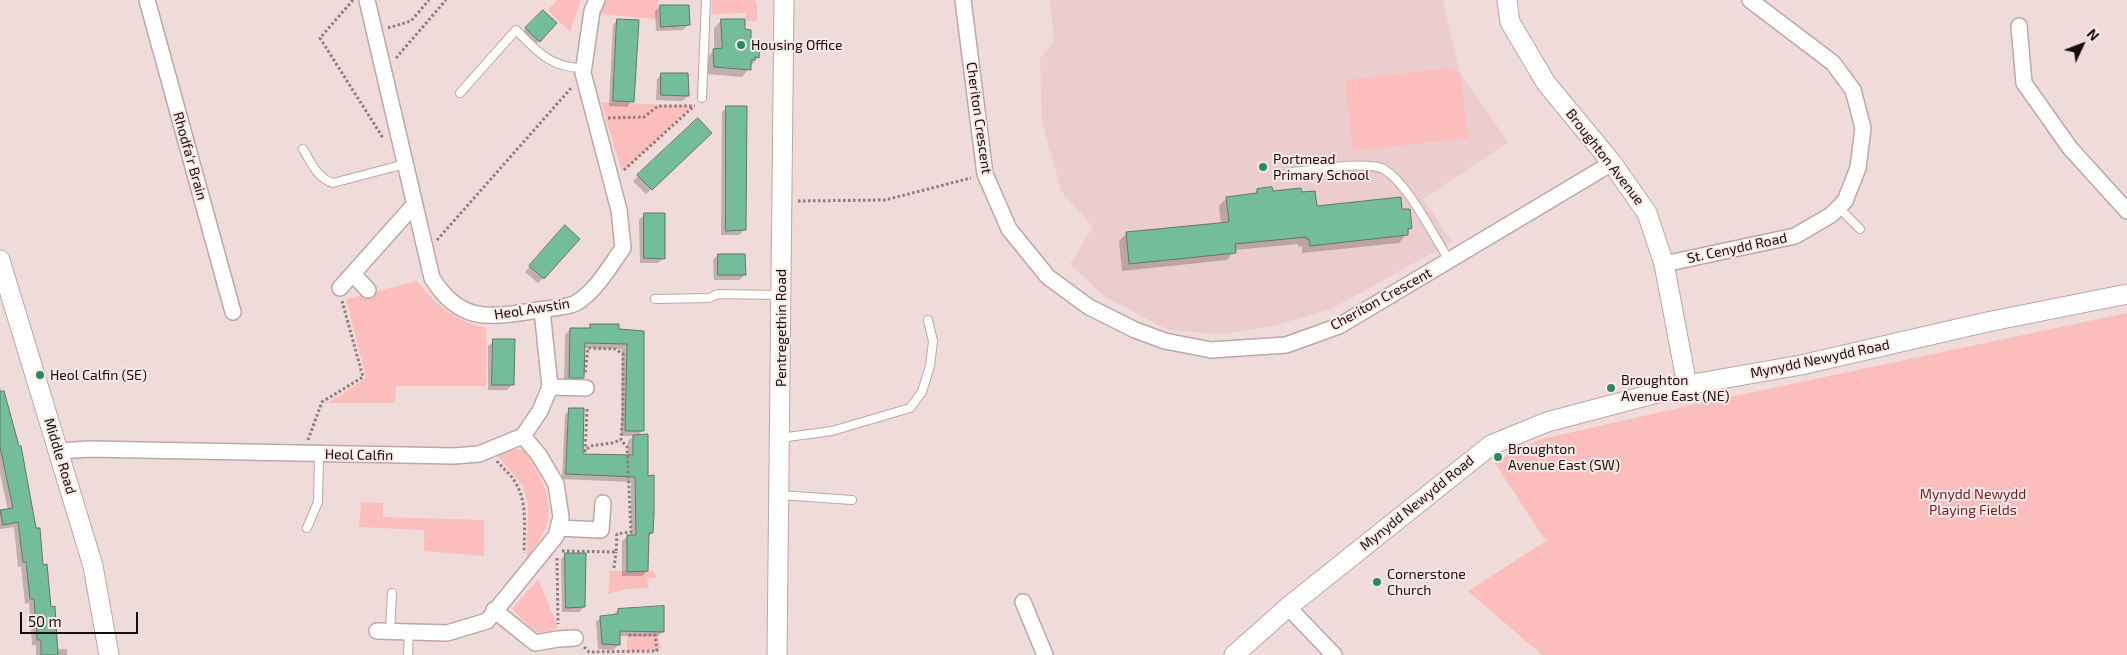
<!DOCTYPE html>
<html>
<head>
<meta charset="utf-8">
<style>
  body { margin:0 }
  #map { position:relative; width:2127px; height:655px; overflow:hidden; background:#efdbda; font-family:"Exo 2",sans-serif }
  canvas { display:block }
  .north { position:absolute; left:2057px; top:20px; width:50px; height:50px; -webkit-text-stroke:4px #fce8e7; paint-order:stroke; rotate:47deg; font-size:14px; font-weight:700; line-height:20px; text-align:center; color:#150e0e }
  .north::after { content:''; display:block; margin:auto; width:18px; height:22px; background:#150e0e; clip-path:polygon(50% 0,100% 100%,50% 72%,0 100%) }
  .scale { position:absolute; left:20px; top:612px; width:118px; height:22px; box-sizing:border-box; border:2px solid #150e0e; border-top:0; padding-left:6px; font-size:15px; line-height:18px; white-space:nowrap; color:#150e0e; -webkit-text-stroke:4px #fce8e7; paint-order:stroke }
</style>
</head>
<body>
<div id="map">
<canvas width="2127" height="655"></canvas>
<div class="north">N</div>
<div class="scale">50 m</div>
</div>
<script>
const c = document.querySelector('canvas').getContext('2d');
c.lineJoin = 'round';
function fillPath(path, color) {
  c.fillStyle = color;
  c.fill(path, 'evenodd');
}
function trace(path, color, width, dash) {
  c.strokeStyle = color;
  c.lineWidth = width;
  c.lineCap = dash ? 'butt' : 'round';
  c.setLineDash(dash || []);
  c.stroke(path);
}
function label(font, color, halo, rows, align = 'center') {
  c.font = font + ' "Exo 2",sans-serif';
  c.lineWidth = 4;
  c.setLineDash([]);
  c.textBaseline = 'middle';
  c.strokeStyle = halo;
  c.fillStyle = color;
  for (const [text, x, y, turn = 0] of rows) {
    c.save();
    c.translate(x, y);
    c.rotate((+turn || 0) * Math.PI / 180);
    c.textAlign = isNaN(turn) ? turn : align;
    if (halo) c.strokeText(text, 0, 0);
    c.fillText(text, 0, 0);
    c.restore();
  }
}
const built = new Path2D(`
  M1050,0h393l16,71 49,71 -85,57 29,43 -121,67 -58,17 -51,8 -54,-4 -64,-34 -34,-32 23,-37 -32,-36 -19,-71 -2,-62 14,-16z`);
const green = new Path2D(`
  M557,0h24l-11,32 -22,-22z
  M606,0h52l-1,19 -56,-5z
  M712,0h43l2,3v18h-11l-1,-8 -33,1z
  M1451,68l10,7 7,63 -115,13 -8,-71z
  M601,102l92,4 -71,66z
  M417,281c23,27 34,38 69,47v58h-90l-1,17h-67l38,-25 -20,-79z
  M2127,313v342h-585l-74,-64 78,-50 -52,-79 44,-22 145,-33z
  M512,449l12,1c14,19 32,53 22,77 -4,11 -12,21 -19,31l1,-54 -5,-18 -26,-31z
  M361,502l22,1v14l101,3v36l-60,-5v-21l-65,-3z
  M610,571h44l2,7h-9l2,10 -21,1 -20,5z
  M538,579l20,48c-19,16 -32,-5 -46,-18z
  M627,635h31l3,14 -34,3z`);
const shadow = new Path2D(`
  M660,6l28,19 -5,5 -27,1 -1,-20z
  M538,16l18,7 -22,23 -13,-12z
  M618,20l14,81 -5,6 -18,-1 4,-81z
  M722,20l22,10 14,27 -16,20 -36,-3v-16l8,-8v-22z
  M662,74l26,22 -6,5 -26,-1 1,-21z
  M727,107l17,123 -5,5h-18l1,-123z
  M698,120l12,13 -64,61 -13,-13z
  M1257,190l44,4 15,13 85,4 10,17 -12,15 -97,10v-7l-3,1 -1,-3 -63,6 -8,10 -105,11 -3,-30 7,-7 95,-10 -2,-18 8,-8 25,-3z
  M644,215l19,43 -5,5h-18l-1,-43z
  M560,232l-17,46 -5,5 -13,-11z
  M718,255l27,20 -6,5h-25l-1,-20z
  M591,326l52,6v98l-6,6 10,41 5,56 -4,4 -1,34 -5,5h-20v-35l6,-5h3v-54l-69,-3 3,-64 5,-6 12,46 46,1v-15l6,-5h-13l1,-87 -39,-1v29l-5,6 -14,-1 1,-47 5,-6h17z
  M494,341l18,44 -5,5h-19v-44z
  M0,387l18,60 38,202h11v6h-31v-10h-4l-3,-42 -4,1 -4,-38 -3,1 -4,-40 -14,2v-17l8,-2 -8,-37z
  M566,554l18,53 -5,5h-17l-1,-53z
  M618,610l45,21 -5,5h-39l-1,9 -5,5 -15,-1 -2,-27 5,-5 12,-2z`);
const building = new Path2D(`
  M660,5h29l1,20 -29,2z
  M543,10l14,13 -17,19 -15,-14z
  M617,19l22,1 -5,82 -21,-1z
  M721,19h24v10l6,1v10l9,2 -1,16 -4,-1v3h-4v10l-37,-3 -1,-18 9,-1z
  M661,73h27l1,23 -28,-1z
  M726,106h21l-1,124 -20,1z
  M698,118l14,15 -60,57 -15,-15z
  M1272,187l1,4 28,-3 1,4 13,-1 2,15 84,-9 1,12h8l2,19 -4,1v6l-98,11 -1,-7h-3v-2l-71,7 1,9 -107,11 -3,-32 103,-10 -3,-25 31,-4v-4z
  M644,213h21v46l-21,-1z
  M565,225l15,14 -36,40 -15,-13z
  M718,254h27l1,21h-28z
  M590,324h29v5l25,2v100h-19l2,-87 -42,-1 -1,35h-15l1,-50h20z
  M493,339h22l-1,46h-22z
  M4,391l15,55h2l15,82h4l3,37 4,-1 4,43 4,-1 3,49h-17v-15h-4l-3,-41h-4l-4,-37h-3l-5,-40 -15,3 -3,-15 13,-2 -13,-61v-55z
  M569,408h15l-1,46 50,1v-20l15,-1v42l6,-1v39l-1,19h-4l-1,38 -21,1v-37h9l-1,-58 -69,-3z
  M565,553h21l-1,54 -19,1z
  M664,606v26l-44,-1v14l-18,-1 -2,-28 18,-2v-5z`);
const path = new Path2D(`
  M353,0l-33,38 63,100
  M388,28l23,-7 18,-21
  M396,58l50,-58
  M608,118l36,-1 14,-11h37
  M624,170l69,-63
  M798,201l87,-1 86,-22
  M437,240l135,-153
  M587,409l-2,42 5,-5 22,-3 9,-3
  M308,440l14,-38 41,-25 -21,-76
  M497,461c5,7 14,13 18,21 13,20 9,48 9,71
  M562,551l54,1 1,-18 14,-2 -4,-85 -6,-7 2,-29v-57l-8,-5 -27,-1 -3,25
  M557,558l1,66
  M614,568l2,-16
  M584,647l5,5 68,-1 -2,-16h-28`);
const service = new Path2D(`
  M460,93l56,-63c21,21 34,38 68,38
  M702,98l4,-98
  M303,149c8,13 14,29 30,34l72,-19
  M1293,172c23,-2 63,-10 85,-5 25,6 56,70 71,93
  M1838,207l22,22
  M655,299l54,-1 9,-4 63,1
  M780,438l52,-7 78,-23 12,-16 8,-26 3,-25 -5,-21
  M779,495l73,5
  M307,528l11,-26 1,-48
  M390,631l2,-38
  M408,655l1,-23`);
const minor = new Path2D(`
  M147,0l86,312
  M367,0l65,278c29,47 59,39 107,32 10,-2 28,-2 37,-7 20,-12 34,-37 47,-55l-4,-38 -36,-137 9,-62 5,-11
  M963,0l22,174 24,55 39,48 41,30 46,23 30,11 46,9 75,-5 53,-19 273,-163
  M2019,26l5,57 46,65 57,63
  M1664,264l131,-28 36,-21 14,-14 13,-33 5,-40 -10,-38 -20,-27 -83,-63
  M353,274l15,16
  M340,288l74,-83
  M550,387l36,1
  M58,451l32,-2 364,7 25,-2 44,-18 17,-25 10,-24 -8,-77
  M558,528l43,2 2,-27
  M1023,602l22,53
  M1288,607l46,48
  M494,610l41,33 23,-4 17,-1
  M377,631l70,2 40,-12 69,-85 5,-19 -5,-33 -17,-29 -16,-19`);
const tertiary = new Path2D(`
  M1507,0l3,22 36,61 66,80 35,50 17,51 23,121
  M0,260l93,306 16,89
  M777,655l7,-655
  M1234,655l54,-48 203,-162 56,-23 140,-37 114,-20 186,-43 140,-28`);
const markers = [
  [741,45,5,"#288962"],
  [1263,167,5,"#288962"],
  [40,375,5,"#288962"],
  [1611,388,5,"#288962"],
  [1498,457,5,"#288962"],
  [1377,582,5,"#288962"]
];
const poiNames = [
  ["Housing Office",751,45],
  ["Portmead",1273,159],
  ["Primary School",1273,175],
  ["Heol Calfin (SE)",50,375],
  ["Broughton",1621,380],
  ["Avenue East (NE)",1621,396],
  ["Broughton",1508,449],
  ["Avenue East (SW)",1508,465],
  ["Cornerstone",1387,574],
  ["Church",1387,590]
];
const streetNames = [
  ["Cheriton Crescent",979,118,82],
  ["Rhodfa'r Brain",190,156,74],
  ["Broughton Avenue",1605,157,52],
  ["St. Cenydd Road",1737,248,-12],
  ["Cheriton Crescent",1381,299,-29],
  ["Heol Awstin",532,309,-9],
  ["Pentregethin Road",781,328,-90],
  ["Mynydd Newydd Road",1820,359,-12],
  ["Heol Calfin",359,455,1],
  ["Middle Road",60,456,73],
  ["Mynydd Newydd Road",1417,503,-39]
];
const parkNames = [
  ["Mynydd Newydd",1973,494],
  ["Playing Fields",1973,510]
];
fillPath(built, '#eacdcc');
fillPath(green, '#fcbebc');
fillPath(shadow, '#0003');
fillPath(building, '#73bd99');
trace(building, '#66756d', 1);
trace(service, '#bba8a7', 10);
trace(minor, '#bba8a7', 18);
trace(tertiary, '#bba8a7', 21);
trace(path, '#8c7e7d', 3, [2.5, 2.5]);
trace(service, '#fff', 8);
trace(minor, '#fff', 15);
trace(tertiary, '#fff', 19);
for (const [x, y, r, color] of markers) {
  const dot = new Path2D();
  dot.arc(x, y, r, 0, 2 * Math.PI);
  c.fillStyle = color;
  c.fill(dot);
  trace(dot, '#fce8e7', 2);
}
label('14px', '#150e0e', '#fce8e7', poiNames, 'left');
label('14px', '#150e0e', '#fce8e7', streetNames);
label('14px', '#721b23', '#fce8e7', parkNames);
</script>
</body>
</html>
